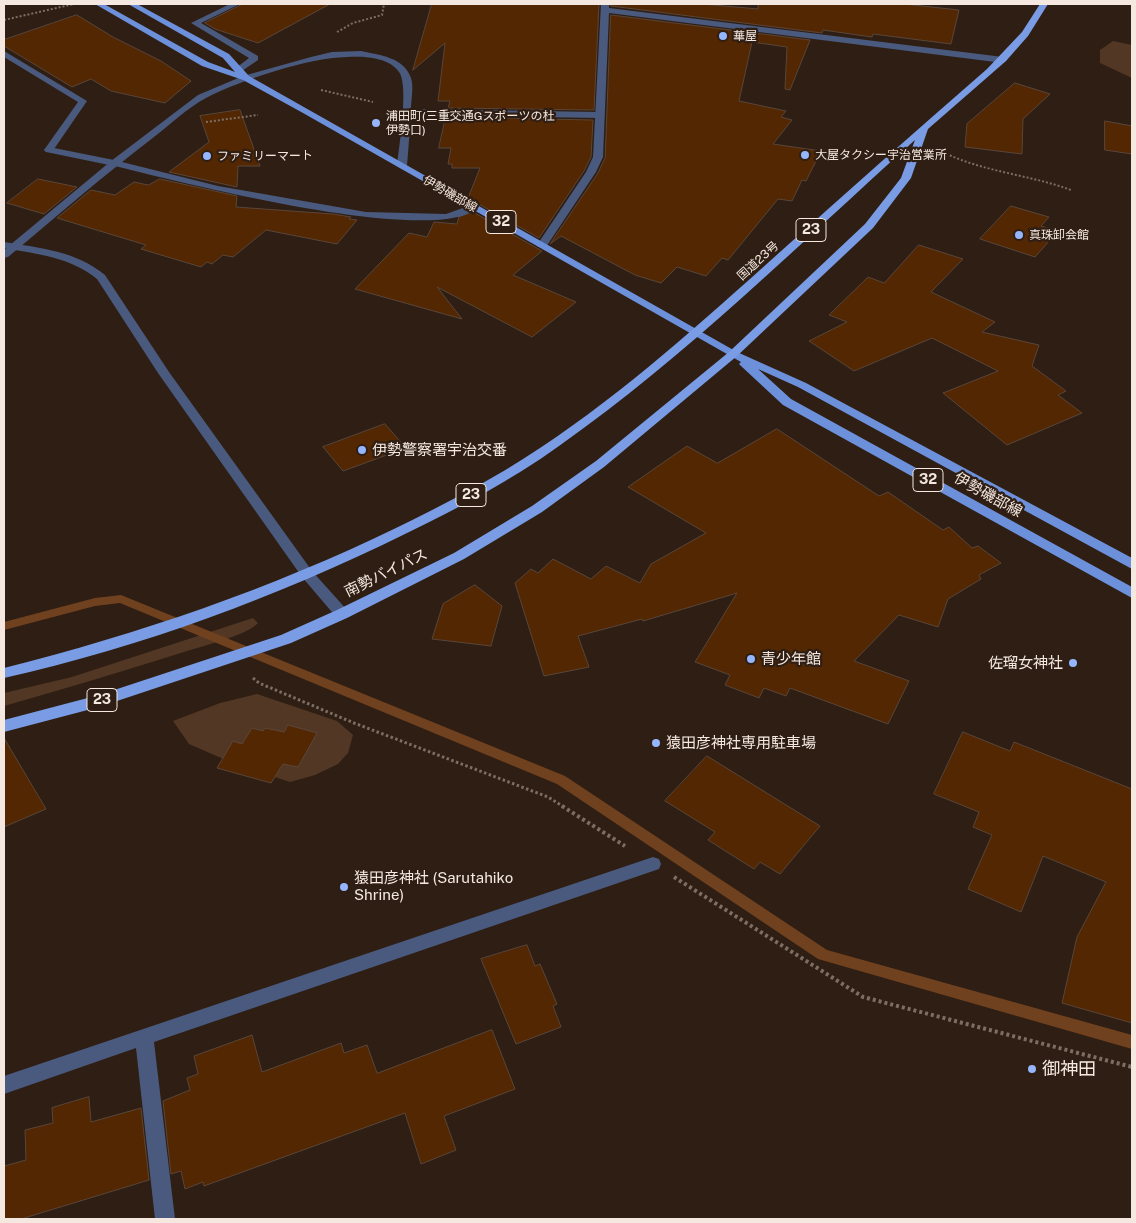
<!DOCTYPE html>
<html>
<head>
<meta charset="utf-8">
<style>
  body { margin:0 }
  #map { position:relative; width:1136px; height:1223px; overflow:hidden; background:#2f1e13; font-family:"Public Sans",sans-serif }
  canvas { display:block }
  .frame { position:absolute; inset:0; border:5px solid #f4e8e0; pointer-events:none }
</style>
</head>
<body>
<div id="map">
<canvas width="1136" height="1223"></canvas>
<div class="frame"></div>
</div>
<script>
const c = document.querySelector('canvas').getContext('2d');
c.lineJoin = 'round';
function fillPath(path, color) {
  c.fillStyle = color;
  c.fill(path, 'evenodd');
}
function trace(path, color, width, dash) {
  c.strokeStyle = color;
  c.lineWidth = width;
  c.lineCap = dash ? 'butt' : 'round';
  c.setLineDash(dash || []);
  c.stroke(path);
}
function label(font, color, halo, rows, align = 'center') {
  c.font = font + ' "Public Sans","Noto Sans JP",sans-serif';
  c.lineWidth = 4.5;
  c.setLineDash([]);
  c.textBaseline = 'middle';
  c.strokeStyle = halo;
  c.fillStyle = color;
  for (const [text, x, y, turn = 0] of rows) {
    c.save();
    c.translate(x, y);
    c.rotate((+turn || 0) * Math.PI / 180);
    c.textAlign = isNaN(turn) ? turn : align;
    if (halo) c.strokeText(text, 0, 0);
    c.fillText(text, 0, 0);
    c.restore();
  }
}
const green = new Path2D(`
  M1113,41l19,4v33l-32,-15v-13z
  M253,618l5,5c-12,13 -56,23 -74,29 -60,19 -120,37 -180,54v-13l68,-16z
  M257,694l80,27 16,14 -5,18 -10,11 -23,11 -25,7 -55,-18 -46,-20 -16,-23 47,-18z`);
const stream = new Path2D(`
  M121,595l444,181 262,174 305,85v14l-314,-90 -261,-175 -437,-181 -25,3 -91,24v-8l91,-24z`);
const building = new Path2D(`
  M243,4h87l-72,39 -43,-14 -10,-6z
  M432,4h167l-5,106 -146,-2 2,-7h-12l7,-58 -32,27z
  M611,4h91l56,5v-5h146l55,6 -8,34 -78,-10 -1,3 -49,-7 -1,3 -211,-27z
  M77,15l36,22 48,24 30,20 -26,22 -54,-12 -20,-12 -19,8 -68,-41v-6z
  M611,15l199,25 -20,50 -5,-1 2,-42 -35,-5 -13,59 47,10 -5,6 11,3 -19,24 48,7 -15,30 -4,-1 -10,21 -14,-2 -50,61 -6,-2 -16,18 -29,-9 -16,16 -26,-8 -74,-39 -11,8 48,-71 7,-15z
  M1015,83l35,11 -27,25 -1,35 -57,-7 2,-23z
  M240,110l20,56h-22l-1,21 -68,-15 40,-30 -9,-26z
  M446,117l147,3 -2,37 -7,14 -45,67 -71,-40 12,-30h-28v-4h-4l3,-16h-12z
  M1105,121l27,5v28l-27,-4z
  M38,179l39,8 -33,27 -37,-11z
  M160,179l77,17 -1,11 97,7 18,3 -2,2 8,1 -20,24 -71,-14 -33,27 -10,-2 -11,9 -5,-2 -6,5 -60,-18 5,-4 -89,-27 34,-28 24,5 19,-13 14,3z
  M1011,206l38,11 -8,9 17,5 -23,26 -55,-18z
  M473,212l69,39 -29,24 63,27 -44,35 -95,-50 25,32 -107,-30 54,-56 18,4 7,-15 23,2 2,-7z
  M919,245l44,14 -32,33 64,30 -13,10 57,13 -7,21 34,25 -8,4 24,18 -75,32 -64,-52 55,-22 -66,-33 -78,33 -45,-30 38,-19 -18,-7 39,-38 16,6z
  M385,424l21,24 -63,23 -20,-24z
  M777,429l102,67 9,-4 55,38 6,-3 23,21 6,-2 23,17 -22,12 2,4 -33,20 -10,28 -39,-12 -45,46 55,20 -21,43 -98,-36 -4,8 -22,-8 -5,10 -34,-13 5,-10 -35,-13 42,-69 -94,28 -1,-2 -64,17 11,31 -45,9 -29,-93 16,-14 7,4 15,-14 38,20 15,-13 34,17 11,-19 55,-31 -78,-46 59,-41 30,17z
  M475,585l27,21 -11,40 -59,-7 11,-35z
  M288,725l29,8 -19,34 -15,-3 -12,19 -54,-15 16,-27 9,3 10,-16 11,3 2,-3 19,4z
  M963,732l47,19 4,-9 118,47v234l-70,-20 15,-66 29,-55 -63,-26 -22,56 -53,-23 24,-54 -19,-8 6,-15 -45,-18z
  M4,738l42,71 -42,18z
  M707,756l113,70 -40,48 -20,-12 -6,7 -46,-29 7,-8 -50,-31z
  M527,945l8,21 5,-2 17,40 -4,2 8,21 -45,17 -35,-85z
  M492,1030l23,59 -71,27 12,34 -35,14 -16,-51 -201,73 -1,-4 -18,7 -4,-18 -10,3 -8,-73 27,-11 -3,-12 11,-4 -4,-18 58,-21 10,37 79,-29 3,10 23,-8 10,28z
  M89,1097l2,25 50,-14 8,72 -128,39h-17v-53l22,-6 -1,-30 28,-7 -1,-15z`);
const pathFar2 = new Path2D(`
  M4,20l70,-16
  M337,32l16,-9 29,-8 2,-11
  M321,90l52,12
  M206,122l52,-7
  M939,150c41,22 89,24 132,40`);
const pathFar1 = new Path2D(`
  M253,678l6,5 95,40 194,74 16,10`);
const path = new Path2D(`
  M562,806l63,40
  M674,877l189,120 269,70`);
const service = new Path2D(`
  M230,4h10l-39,19 57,33v4l-19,13 -3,-1v-4l13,-10 -58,-35z
  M49,147l65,13 5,3 -5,3 -68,-14 -2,-2z`);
const minor = new Path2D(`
  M601,4h8v4l394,49 4,3 -4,3 -394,-50 -6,144 -7,15 -50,75h-8l-1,-2 49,-73 7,-15z
  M4,51l83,50 -35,51h-6l-2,-2 34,-48 -74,-45z
  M114,160l104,26 148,26 80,2 28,-10 5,3c-43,42 -307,-27 -368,-42v-4z
  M4,242c36,6 72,9 101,33l64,97 143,199 35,39 2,4 -2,4h-10l-35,-41 -144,-204 -61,-94c-27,-22 -60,-25 -93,-31z
  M653,857l6,2 2,5 -2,5 -505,173 21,177h-20l-19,-171 -132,46v-18z`);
const tertiary = new Path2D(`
  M361,51c18,4 43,6 50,27 3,9 0,22 0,31l189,3 5,3 -5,3 -189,-3 -4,51 -5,3 -5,-3c2,-18 12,-81 2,-94 -10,-15 -36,-16 -52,-15 -40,1 -106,23 -141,41 -19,10 -36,27 -52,39 -50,38 -98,80 -146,120l-4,1v-8l107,-89 87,-66 45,-19 68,-19 21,-5z`);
const primary = new Path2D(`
  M95,4h9l104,58 27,10 -12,-14 -95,-54h9l92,50 20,22 488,276 69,31 326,175v11l-334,-182 -40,-18 33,30 341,188v11l-349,-193 -42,-39 -2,-2 2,-2 -438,-249 -60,-33 -41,-14z`);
const trunk = new Path2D(`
  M1040,4h8l-20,32 -22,25 -78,68 -17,49 -38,50 -136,128 -133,111 -62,45 -78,47 -117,59 -56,25 -192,64 -95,25v-12l95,-25 182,-60 56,-25 117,-57 78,-47 64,-45 133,-109 136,-128 36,-46 14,-38c-116,104 -228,216 -356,306 -48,35 -101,62 -154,88 -128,63 -263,113 -401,144v-10c135,-34 266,-79 392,-140 49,-24 98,-49 144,-80 86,-57 163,-127 240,-196 69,-62 138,-123 207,-183l35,-37z`);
const markers = [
  [723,36,5,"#95b6fd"],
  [376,123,5,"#95b6fd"],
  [805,155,5,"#95b6fd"],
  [207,156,5,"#95b6fd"],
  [1019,235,5,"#95b6fd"],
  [362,450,5,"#95b6fd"],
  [751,659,5,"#95b6fd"],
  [1073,663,5,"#95b6fd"],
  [656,743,5,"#95b6fd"],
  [344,887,5,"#95b6fd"],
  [1032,1069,5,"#95b6fd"]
];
const farPoinames = [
  ["華屋",733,36],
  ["浦田町(三重交通Gスポーツの杜",386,116],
  ["伊勢口)",386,130],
  ["大屋タクシー宇治営業所",815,155],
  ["ファミリーマート",217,156],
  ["真珠卸会館",1029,235]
];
const farStreetnames = [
  ["伊勢磯部線",450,194,30],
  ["国道23号",758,261,-42]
];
const shields = [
  [501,222,30],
  [811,230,30],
  [928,480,30],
  [471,495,30],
  [102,700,30]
];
const shieldNames = [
  ["32",501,222],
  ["23",811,230],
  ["32",928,480],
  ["23",471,495],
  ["23",102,700]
];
const poiNames = [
  ["伊勢警察署宇治交番",372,450],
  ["青少年館",761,659],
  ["佐瑠女神社",1063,663,"right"],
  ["猿田彦神社専用駐車場",666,743],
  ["猿田彦神社 (Sarutahiko",354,878],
  ["Shrine)",354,895]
];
const streetNames = [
  ["伊勢磯部線",988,495,29],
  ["南勢バイパス",386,573,-26]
];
const nearPoinames = [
  ["御神田",1042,1069]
];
fillPath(green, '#533725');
fillPath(stream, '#70411f');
fillPath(building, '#532702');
trace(building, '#59463a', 1);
trace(pathFar2, '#7d6e64', 2, [2, 2]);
trace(pathFar1, '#7d6e64', 3, [2.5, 2.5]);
trace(path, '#7d6e64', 4, [3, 3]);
fillPath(service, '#495a7e');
fillPath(minor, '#495a7e');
fillPath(tertiary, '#495a7e');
fillPath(primary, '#6d90db');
fillPath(trunk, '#799ce5');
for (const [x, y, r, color] of markers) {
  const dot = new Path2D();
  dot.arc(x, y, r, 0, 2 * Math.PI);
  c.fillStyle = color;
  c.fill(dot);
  trace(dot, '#2f1e13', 2);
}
label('12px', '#f4e8e0', '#2f1e13', farPoinames, 'left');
label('12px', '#f4e8e0', '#2f1e13', farStreetnames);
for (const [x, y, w] of shields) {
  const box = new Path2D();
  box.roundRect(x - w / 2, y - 11.5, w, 23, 4);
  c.fillStyle = '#2f1e13';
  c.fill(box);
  trace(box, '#f4e8e0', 1);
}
label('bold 14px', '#f4e8e0', null, shieldNames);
label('15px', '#f4e8e0', '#2f1e13', poiNames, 'left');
label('15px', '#f4e8e0', '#2f1e13', streetNames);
label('18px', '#f4e8e0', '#2f1e13', nearPoinames, 'left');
</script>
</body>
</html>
